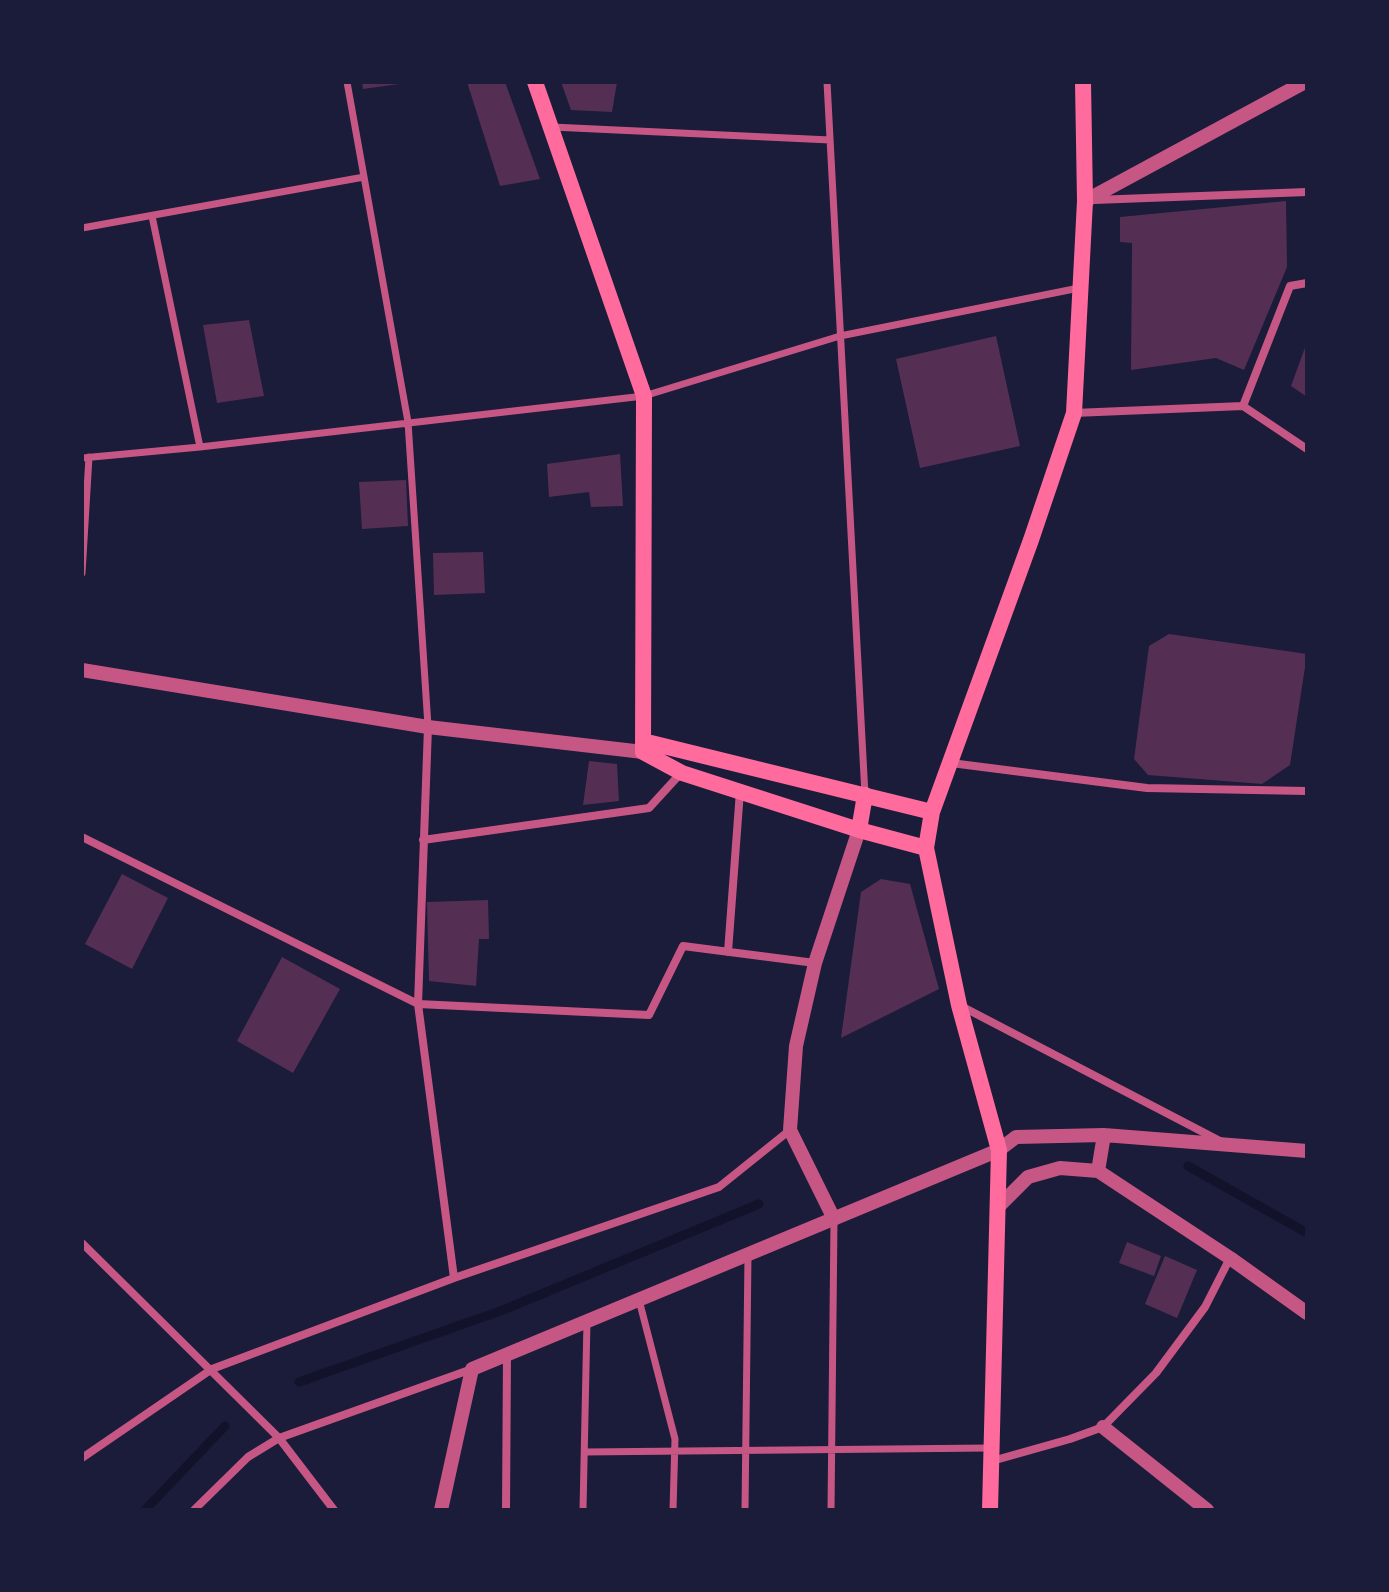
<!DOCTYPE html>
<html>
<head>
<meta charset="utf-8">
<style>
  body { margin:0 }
  #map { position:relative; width:1389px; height:1592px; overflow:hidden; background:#1b1b3a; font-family:Merriweather,serif }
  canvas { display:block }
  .frame { position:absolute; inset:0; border:84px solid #1b1b3a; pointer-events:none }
</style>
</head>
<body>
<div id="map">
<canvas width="1389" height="1592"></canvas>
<div class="frame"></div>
</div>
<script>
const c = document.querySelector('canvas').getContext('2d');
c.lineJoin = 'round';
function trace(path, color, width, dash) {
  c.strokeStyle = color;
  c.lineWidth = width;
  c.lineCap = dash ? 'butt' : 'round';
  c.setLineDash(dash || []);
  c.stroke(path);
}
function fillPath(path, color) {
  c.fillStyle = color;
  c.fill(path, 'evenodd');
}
const stream = new Path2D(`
  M1188,1166l119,67
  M299,1382l204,-72 256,-106
  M145,1510l80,-84`);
const building = new Path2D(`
  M362,82h37v2l-36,5z
  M467,82h38l35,97 -40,7z
  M561,82h56l-5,30 -41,-2z
  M1286,201l1,66 -43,103 -28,-12 -85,12 1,-127 -12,-1v-25z
  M249,320l15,76 -47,7 -14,-78z
  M996,336l24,110 -100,22 -24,-109z
  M1307,342v55l-16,-11z
  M620,454l3,52 -32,1 -2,-15 -40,5 -2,-33z
  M406,480l2,46 -46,3 -3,-47z
  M483,552l2,41 -51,2 -1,-42z
  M1169,634l138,20 -17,111 -28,19 -114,-9 -14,-16 15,-113z
  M589,761l28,3 2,37 -36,4z
  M122,874l46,24 -36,71 -47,-25z
  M881,879l29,5 29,105 -98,49 20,-146z
  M488,900l1,39h-10l-3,47 -47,-5 -2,-79z
  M282,957l58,32 -47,84 -56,-32z
  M1127,1242l34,14 -7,20 -35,-13z
  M1165,1256l32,14 -20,48 -32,-14z`);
const pedestrian = new Path2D(`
  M347,82l61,340 20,304
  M827,82l38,713
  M552,127l278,13
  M152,216l48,231
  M82,228l282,-51
  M82,458l118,-11 444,-51 196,-60 239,-48
  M82,573l7,-116
  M639,1300l36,139 -2,71
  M585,1452l404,-4
  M583,1510l4,-189
  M745,1510l3,-255
  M831,1510l3,-290`);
const minor = new Path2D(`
  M1094,200l213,-8
  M1243,406l47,-120 17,-3
  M1074,413l169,-7 64,43
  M428,727l-10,277 36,274
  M951,763l196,25 160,3
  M82,837l336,167 231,11 34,-69 132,17
  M423,840l226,-32 32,-35
  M728,952l12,-161
  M959,1005l261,136
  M82,1243l197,195 55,72
  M82,1458l130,-89 242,-91 265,-91 71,-57
  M992,1461l78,-22 33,-12 53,-54 49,-66 25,-49
  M194,1510l54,-53 31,-19 193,-69
  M506,1510l1,-156`);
const tertiary = new Path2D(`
  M1085,201l220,-119
  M82,670l346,57 215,25
  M1098,1171l6,-36
  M998,1207l30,-30 32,-9 38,3 132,87 77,55
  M834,1219l-44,-89 6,-84 19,-83 44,-133
  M1103,1427l104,83
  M441,1510l31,-141 527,-219 17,-13 88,-2 203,16`);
const secondary = new Path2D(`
  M535,82l109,314 -1,356 39,21 177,57 67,18
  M643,741l289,71
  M859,830l6,-35
  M990,1510l9,-360 -40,-145 -33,-157 6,-36 99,-272 43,-127 11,-212 -2,-119`);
trace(stream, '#12122b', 9);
fillPath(building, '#542f53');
trace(pedestrian, '#c65784', 7);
trace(minor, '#c65784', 8);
trace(tertiary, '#c65784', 14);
trace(secondary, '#ff6b9d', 16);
</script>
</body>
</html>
